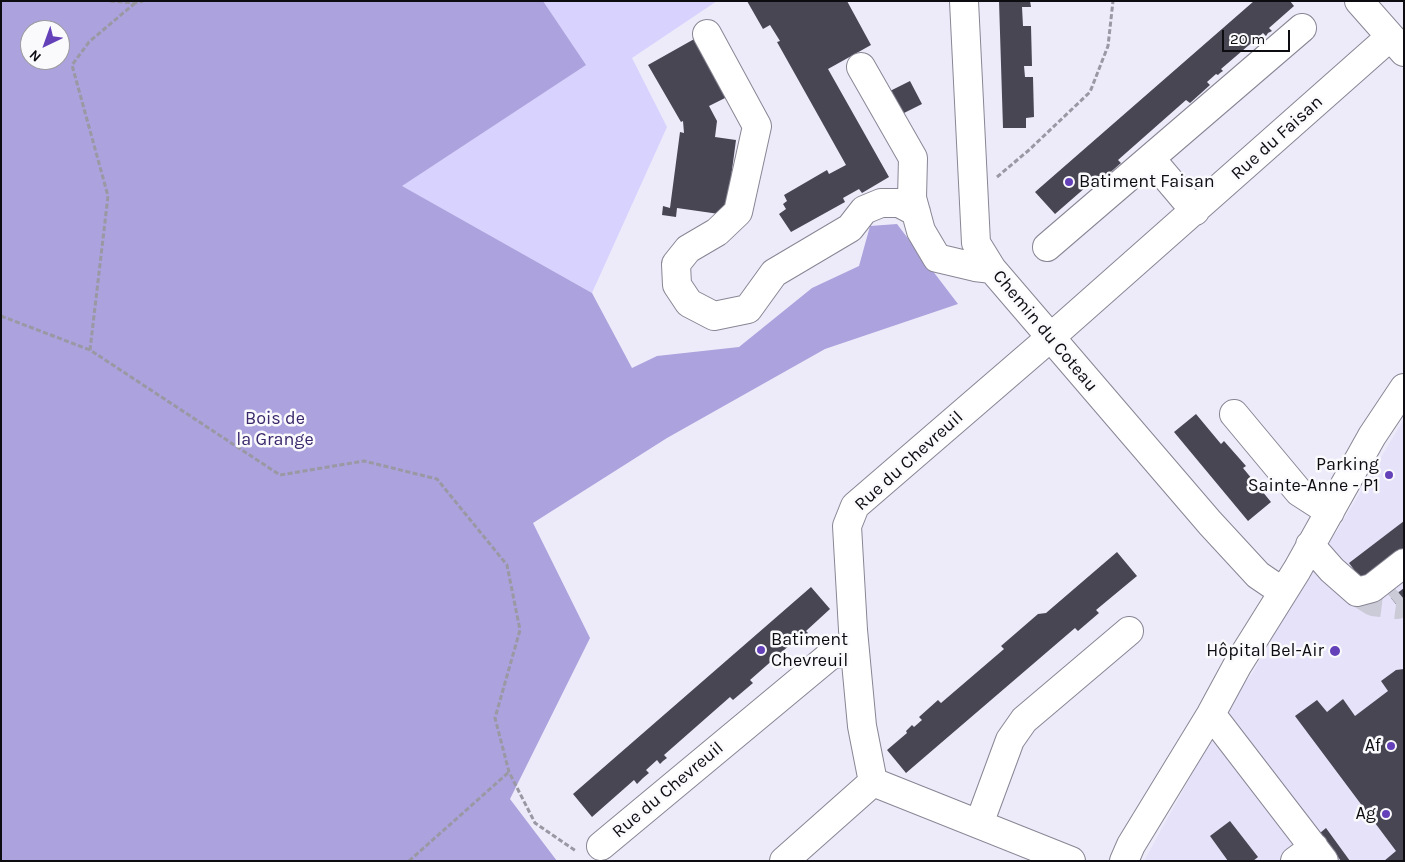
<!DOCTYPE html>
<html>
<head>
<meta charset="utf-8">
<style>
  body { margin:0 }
  #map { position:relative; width:1405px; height:862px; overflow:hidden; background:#edebfa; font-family:Karla,sans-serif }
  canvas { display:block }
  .frame { position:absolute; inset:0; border:2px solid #0d0c11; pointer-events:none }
  .north { position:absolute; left:20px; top:20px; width:50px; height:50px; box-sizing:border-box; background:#fafafd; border:1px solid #9b9b9f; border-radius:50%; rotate:222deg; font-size:14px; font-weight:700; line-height:20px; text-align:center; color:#0d0c11 }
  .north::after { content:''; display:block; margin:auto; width:18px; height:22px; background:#6441b9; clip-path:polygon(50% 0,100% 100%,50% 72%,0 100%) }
  .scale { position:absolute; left:1222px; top:30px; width:68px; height:22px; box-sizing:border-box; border:2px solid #0d0c11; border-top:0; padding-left:6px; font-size:15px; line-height:18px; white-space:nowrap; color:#0d0c11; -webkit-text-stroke:4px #fafafd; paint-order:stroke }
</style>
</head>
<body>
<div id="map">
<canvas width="1405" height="862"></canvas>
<div class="frame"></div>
<div class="north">N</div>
<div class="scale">20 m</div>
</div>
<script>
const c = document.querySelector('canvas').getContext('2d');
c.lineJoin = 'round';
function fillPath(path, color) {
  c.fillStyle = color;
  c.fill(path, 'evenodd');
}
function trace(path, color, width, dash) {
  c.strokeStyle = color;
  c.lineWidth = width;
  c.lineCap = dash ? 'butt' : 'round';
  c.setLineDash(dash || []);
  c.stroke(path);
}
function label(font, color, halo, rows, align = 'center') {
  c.font = font + ' Karla,sans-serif';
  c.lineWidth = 5;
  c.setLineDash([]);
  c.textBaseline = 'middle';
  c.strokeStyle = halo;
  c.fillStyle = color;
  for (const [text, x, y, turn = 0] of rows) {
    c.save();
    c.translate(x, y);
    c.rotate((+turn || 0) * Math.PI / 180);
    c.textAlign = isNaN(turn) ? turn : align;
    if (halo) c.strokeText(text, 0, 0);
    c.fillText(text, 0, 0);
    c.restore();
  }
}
const built = new Path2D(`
  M1404,419v442h-260l95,-172 13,-15 53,-96 32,-47z`);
const green = new Path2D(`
  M543,1h174l-85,57 35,69 -75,166 -191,-107 184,-121z`);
const forest = new Path2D(`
  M1,1h542l43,64 -184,121 190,107 40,75 25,-12 82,-9 73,-59 47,-22 11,-40 27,-2 61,80 -133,45 -158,89 -134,85 57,115 -80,161 47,62h-556zM30,30h30v30h-30z`);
const building = new Path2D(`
  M747,1h100l24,44 -43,24 61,108 -27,16 -3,-4 -16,9 2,4 -54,30 -12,-18 7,-5 -3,-5 4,-3 -3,-6 43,-25 2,4 17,-9 -69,-123 3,-1 -10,-16 -7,4z
  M999,1h31l1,6h-9l1,19h8l1,40h-8l1,11h8l1,40 -8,1v10h-23z
  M1254,1h36l4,5 -25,22 3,3 -4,2 -2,3 -3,-3 -42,36 2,2 -3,2 -2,2 -2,-1 -9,8 3,3 -20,18 -4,-3 -68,60 3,3 -24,21 -3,-4 -39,34 -20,-22z
  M696,38l33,58 -20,10 8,15 -2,16 21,3 -10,75 -49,-7 -1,9 -14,-2 1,-9 7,2 10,-76 4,1 -1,-12 -2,1 -33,-57z
  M910,81l12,23 -22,11 -12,-23z
  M1196,414l25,30 3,-3 22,25 -3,2 28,34 -23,19 -74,-89z
  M1404,521v31l-40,31 -15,-20z
  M1117,552l20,24 -41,34 3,3 -21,18 -3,-3 -169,145 -19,-23 20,-17 -1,-2 6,-6 2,2 8,-7 -3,-3 19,-17 3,3 63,-54 -3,-3 37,-32 8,-1z
  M811,587l19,22 -24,22 2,2 -2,2 -4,3 -2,-2 -50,44 3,3 -20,17 -3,-3 -66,58 3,3 -4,3 -3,3 -3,-4 -11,10 3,3 -6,5 -6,6 -3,-4 -42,37 -19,-23z
  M1404,588v26l-13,-16z
  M1404,669v192h-20l12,-10 -101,-135 22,-16 10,12 16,-13 12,17 33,-25 -7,-10 15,-11z
  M1230,821l28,36 -5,4h-25l-18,-25z
  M1326,828l24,33h-9l-21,-28z`);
const minorTunnel = new Path2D(`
  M1357,592l16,10 24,3 7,-6`);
const path = new Path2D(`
  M110,1l25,2 8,-2
  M135,3l-46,39 -17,23 36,131 -18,154 190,125 84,-14 73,18 70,86 13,65 -25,88 14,54 26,51 41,28
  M997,177l32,-27 61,-58 18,-46 5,-45
  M1,316l89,34
  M409,861l100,-89`);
const minor = new Path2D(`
  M964,1l12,242 16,26 218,254 48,52 25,17
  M1359,1l45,51
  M707,34l50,92 -19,86 -21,20 -29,17 -12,15 1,21 12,18 25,13 34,-7 26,-36 76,-45 14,-18 17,-7h18l17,9
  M861,67l52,91 -1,40 9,33 16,27 38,9 17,2
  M1151,159l44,52
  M1047,247l255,-219
  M1234,414l65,78 31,20
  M1310,545l22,25 25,22 15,-4 32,-25
  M1211,714l113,147
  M979,824l31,-84 14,-20 105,-89
  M601,846l231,-192 23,-1
  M784,861l89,-79
  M1071,861l-198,-79 -11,-56 -9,-96 -6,-104 8,-20 196,-169 339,-300
  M1124,861l7,-16 80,-131 26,-48 60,-96 75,-134 32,-48
  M1295,861l19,-14`);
const markers = [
  [1069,182,5,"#6441b9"],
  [1389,475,5,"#6441b9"],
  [761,650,5,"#6441b9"],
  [1335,651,6,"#6441b9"],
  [1391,746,5,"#6441b9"],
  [1386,814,5,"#6441b9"]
];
const streetNames = [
  ["Rue du Faisan",1277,138,-42],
  ["Chemin du Coteau",1045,331,50],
  ["Rue du Chevreuil",909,461,-42],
  ["Rue du Chevreuil",668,790,-40]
];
const poiNames = [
  ["Batiment Faisan",1079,182,"left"],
  ["Parking",1379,465],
  ["Sainte-Anne - P1",1379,486],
  ["Batiment",771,640,"left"],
  ["Chevreuil",771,661,"left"],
  ["Hôpital Bel-Air",1324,651],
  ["Af",1381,746],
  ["Ag",1376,814]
];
const parkNames = [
  ["Bois de",275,419],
  ["la Grange",275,440]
];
fillPath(built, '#e5e2f9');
fillPath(green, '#d8d2fe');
fillPath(forest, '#aca2dd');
fillPath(building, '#484653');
trace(minorTunnel, '#cbcad7', 28, [28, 14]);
trace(minor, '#888694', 30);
trace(path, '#9998a3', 3, [5, 2.5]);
trace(minor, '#fff', 28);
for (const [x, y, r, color] of markers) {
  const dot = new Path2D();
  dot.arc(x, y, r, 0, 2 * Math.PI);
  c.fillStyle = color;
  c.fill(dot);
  trace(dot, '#fafafd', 2);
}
label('18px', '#0d0c11', '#fafafd', streetNames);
label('18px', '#0d0c11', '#fafafd', poiNames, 'right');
label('18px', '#3a276b', '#fafafd', parkNames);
</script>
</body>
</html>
